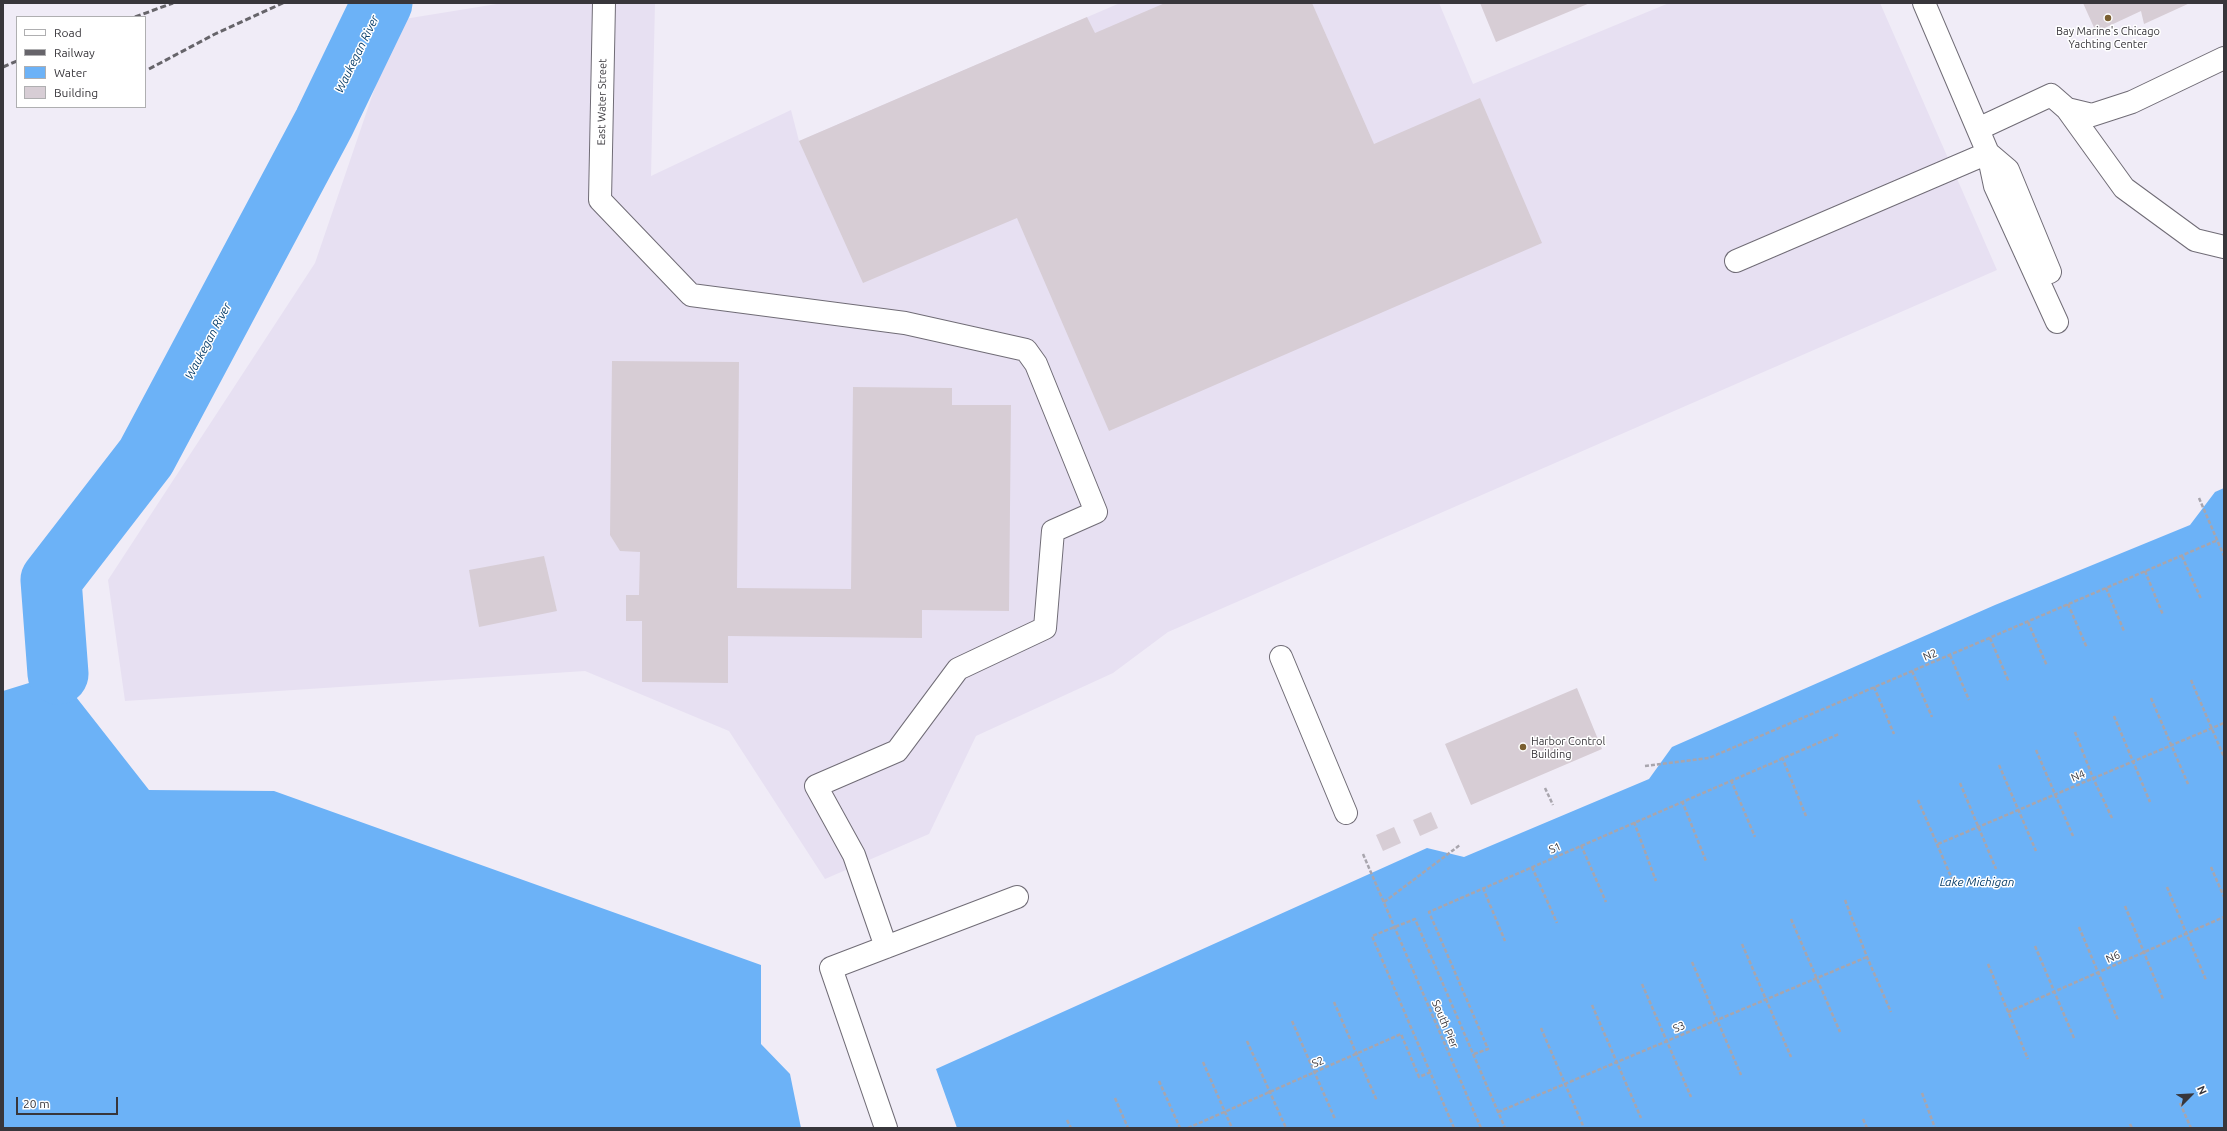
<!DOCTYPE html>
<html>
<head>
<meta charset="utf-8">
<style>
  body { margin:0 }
  #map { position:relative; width:2227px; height:1131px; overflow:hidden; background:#f0ecf7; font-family:Ubuntu,sans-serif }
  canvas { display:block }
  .frame { position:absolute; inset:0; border:4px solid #38363b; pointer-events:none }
  .legend { position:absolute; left:16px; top:16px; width:130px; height:92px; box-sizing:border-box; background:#fff; border:1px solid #afafb1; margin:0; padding:5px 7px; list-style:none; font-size:12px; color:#38363b }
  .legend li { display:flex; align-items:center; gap:8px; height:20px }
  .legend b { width:20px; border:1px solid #afafb1 }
  .north { position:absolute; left:2171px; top:1075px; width:40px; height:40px; -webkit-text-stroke:3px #fff; paint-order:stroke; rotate:66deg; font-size:11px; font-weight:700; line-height:16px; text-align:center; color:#38363b }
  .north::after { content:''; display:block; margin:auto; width:14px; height:18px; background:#38363b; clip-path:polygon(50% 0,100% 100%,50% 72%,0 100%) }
  .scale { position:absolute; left:16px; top:1097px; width:102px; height:18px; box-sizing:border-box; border:2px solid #38363b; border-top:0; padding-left:5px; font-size:12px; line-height:14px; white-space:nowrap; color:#38363b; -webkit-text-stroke:3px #fff; paint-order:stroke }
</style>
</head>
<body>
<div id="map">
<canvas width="2227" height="1131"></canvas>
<div class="frame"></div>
<ul class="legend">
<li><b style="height:5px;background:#fff"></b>Road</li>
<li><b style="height:5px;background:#66646a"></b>Railway</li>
<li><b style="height:11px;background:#6cb2f7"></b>Water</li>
<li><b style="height:11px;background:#d7cdd5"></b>Building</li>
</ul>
<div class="north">N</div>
<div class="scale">20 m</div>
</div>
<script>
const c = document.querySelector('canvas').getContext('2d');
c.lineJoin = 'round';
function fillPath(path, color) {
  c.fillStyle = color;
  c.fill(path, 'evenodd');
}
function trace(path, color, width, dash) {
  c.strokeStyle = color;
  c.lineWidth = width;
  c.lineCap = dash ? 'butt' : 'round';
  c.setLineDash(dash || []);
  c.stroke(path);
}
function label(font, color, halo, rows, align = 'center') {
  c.font = font + ' Ubuntu,sans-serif';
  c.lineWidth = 3;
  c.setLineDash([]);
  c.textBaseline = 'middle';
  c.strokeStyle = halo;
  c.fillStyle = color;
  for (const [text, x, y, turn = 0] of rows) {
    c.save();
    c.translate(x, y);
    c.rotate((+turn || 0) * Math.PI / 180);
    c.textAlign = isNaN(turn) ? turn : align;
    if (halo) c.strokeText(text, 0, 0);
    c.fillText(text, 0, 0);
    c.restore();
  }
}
const built = new Path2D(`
  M503,3h152l-4,173 140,-66 8,31 321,-138h319l34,81 196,-81h211l117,267 -829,362 -55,41 -137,63 -47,98 -104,45 -96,-148 -144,-60 -460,30 -17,-121 207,-317 83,-243z`);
const water = new Path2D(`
  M2224,488v640h-1267l-21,-59 491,-221 37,9 185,-78 23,-32 323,-142 195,-80 25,-33z
  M58,674l91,116 125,1 487,174v79l29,30 11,54h-798v-437z`);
const river = new Path2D(`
  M58,674l-7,-94 95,-123 178,-334 58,-120`);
const building = new Path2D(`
  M1165,3h147l62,141 106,-46 62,145 -433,188 -92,-213 -154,65 -64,-142 288,-124 8,16z
  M1480,3h110l-94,39z
  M2083,3h107l-46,21 -3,-13 -45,21z
  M612,361l127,1 -2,226 114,1 2,-202 99,1v17h59l-2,206 -87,-1v28l-194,-2v47l-86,-1v-61h-16v-26h13l1,-43 -20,-1 -10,-16z
  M544,556l13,55 -78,16 -10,-57z
  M1577,688l25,61 -131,56 -26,-61z
  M1431,812l7,16 -18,8 -7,-16z
  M1394,827l7,16 -18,8 -7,-16z`);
const path = new Path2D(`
  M2199,498l25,58
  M2182,556l19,43
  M2145,571l18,44
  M2106,588l18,43
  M2068,604l19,44
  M2028,622l19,44
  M1990,638l19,44
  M1950,655l19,45
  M1912,671l20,46
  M2191,680l33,77
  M1874,687l20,47
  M2151,698l37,86
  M2114,716l36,86
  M2075,732l18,46 19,40
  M2036,750l37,86
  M1782,757l24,59
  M1999,765l37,86
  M1645,766l64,-8 509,-218
  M1731,780l24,57
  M1960,783l36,86
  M1545,788l8,17
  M1918,800l37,86
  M1682,801l24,60
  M1634,822l22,59
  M1938,844l286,-121
  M1581,845l25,57
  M1363,854l118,274
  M1532,867l25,56
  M2211,867l13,30
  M2167,887l39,93
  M1483,888l22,53
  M1845,900l22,57 24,55
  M1384,902l76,-57
  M2125,906l38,93
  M1791,919l49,113
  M2079,927l39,93
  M1742,944l49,113
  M2035,946l39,92
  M1692,962l49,113
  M1988,964l40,95
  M1642,984l49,113
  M1334,1002l43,99
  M1592,1005l49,113
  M2008,1012l216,-95
  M1292,1021l43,98
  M1541,1028l43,100
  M1247,1041l39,87
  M1474,1054l14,-5 -59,-137 410,-178
  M1203,1062l29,66
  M1159,1081l21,47
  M1922,1093l13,35
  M1115,1098l13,30
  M2180,1103l11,25
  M1498,1112l369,-155
  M1863,1119l4,9
  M1067,1120l4,8
  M2130,1124l2,4
  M1188,1128l213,-94 18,43 12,-5
  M1454,1128l-82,-192 43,-17 90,209`);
const minor = new Path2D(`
  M604,3l-4,197 91,95 214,28 121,27 10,14 60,148 -43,19 -8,97 -87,41 -61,82 -81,35 38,69 32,92
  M1924,3l64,150 7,33 62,136
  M2067,109l57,79 71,52 29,7
  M1978,129l73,-34 16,14 25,6 40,-13 92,-44
  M1988,153l20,17 42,102
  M1736,261l252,-108
  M1281,657l65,156
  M886,1128l-55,-160 186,-71`);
const rail = new Path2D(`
  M135,17l38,-14
  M3,67l14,-6
  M149,69l66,-35 68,-31`);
const markers = [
  [2108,18,4,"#7a5f31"],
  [1523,747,4,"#7a5f31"]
];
const poiNames = [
  ["Bay Marine's Chicago",2108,31],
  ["Yachting Center",2108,44],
  ["Harbor Control",1531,741,"left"],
  ["Building",1531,754,"left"]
];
const streetNames = [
  ["East Water Street",602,102,-89],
  ["N2",1930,655,-23],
  ["N4",2078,776,-23],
  ["S1",1555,848,-24],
  ["N6",2113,957,-24],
  ["South Pier",1445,1024,67],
  ["S3",1679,1027,-23],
  ["S2",1318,1062,-24]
];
const waterNames = [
  ["Waukegan River",357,54,-64],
  ["Waukegan River",208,341,-62],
  ["Lake Michigan",1977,882]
];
fillPath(built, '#e7e0f2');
fillPath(water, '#6cb2f7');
trace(river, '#6cb2f7', 61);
fillPath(building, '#d7cdd5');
trace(minor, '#706c76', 24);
trace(path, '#a8a5ad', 2.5, [4, 2]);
trace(minor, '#fff', 22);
trace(rail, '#66646a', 3, [6, 3]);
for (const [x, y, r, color] of markers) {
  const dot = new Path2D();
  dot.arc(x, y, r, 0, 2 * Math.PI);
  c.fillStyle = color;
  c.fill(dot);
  trace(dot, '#fff', 1.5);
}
label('11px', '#38363b', '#fff', poiNames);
label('11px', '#38363b', '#fff', streetNames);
label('italic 12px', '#0b406c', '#fff', waterNames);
</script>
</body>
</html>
